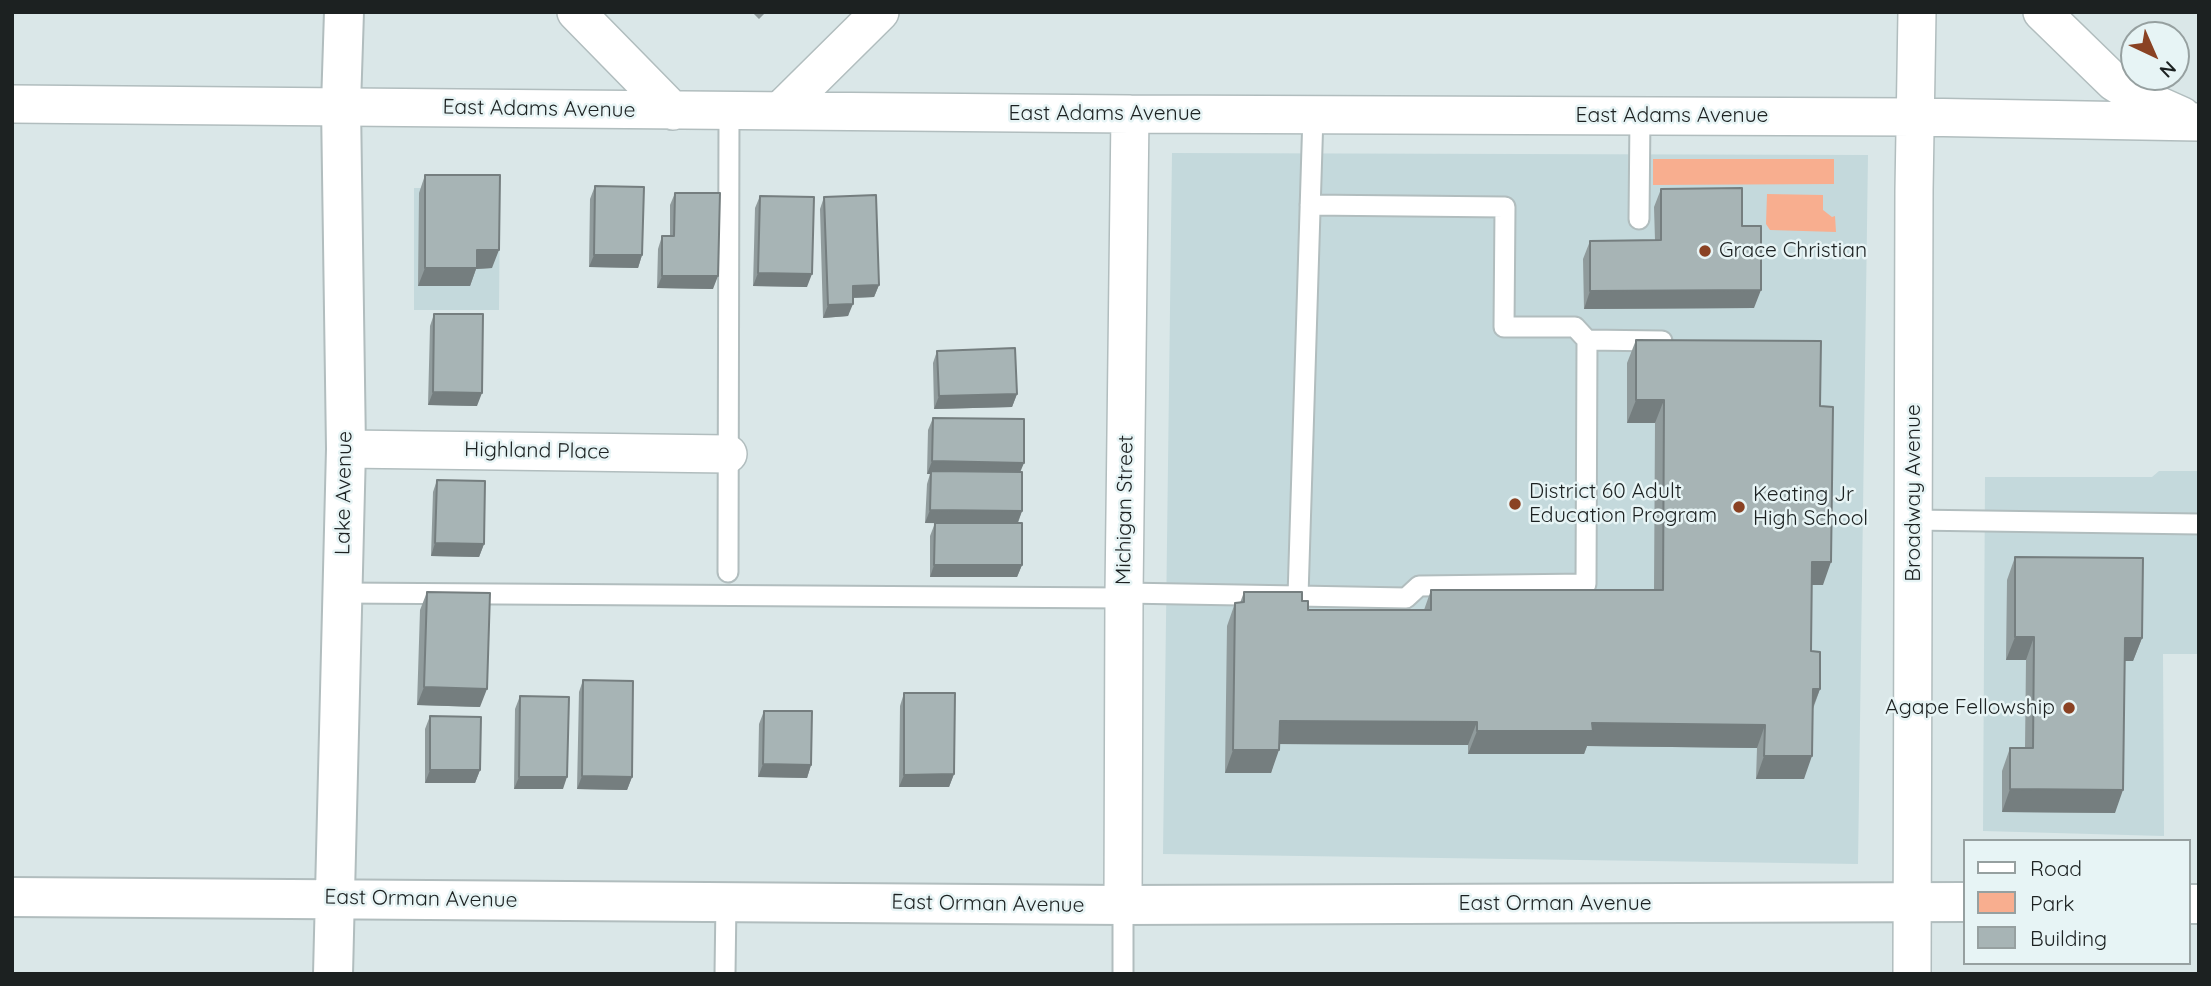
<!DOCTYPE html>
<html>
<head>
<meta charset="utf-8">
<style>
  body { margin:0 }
  #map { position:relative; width:2211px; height:986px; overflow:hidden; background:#dae7e8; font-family:Quicksand,sans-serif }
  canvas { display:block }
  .frame { position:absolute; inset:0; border:14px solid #1c2121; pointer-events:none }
  .legend { position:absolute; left:1963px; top:839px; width:228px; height:126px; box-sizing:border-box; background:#e7f4f5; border:2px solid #96a0a0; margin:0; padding:9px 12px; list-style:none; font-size:21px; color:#1c2121 }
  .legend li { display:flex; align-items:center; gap:14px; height:35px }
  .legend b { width:35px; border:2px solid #96a0a0 }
  .north { position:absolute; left:2120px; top:21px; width:70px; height:70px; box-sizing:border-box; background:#e7f4f5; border:2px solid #96a0a0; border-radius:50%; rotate:136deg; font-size:19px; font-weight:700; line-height:28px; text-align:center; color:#1c2121 }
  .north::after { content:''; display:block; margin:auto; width:24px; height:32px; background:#8a4223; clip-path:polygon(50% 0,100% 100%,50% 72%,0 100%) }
</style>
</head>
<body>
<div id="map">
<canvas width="2211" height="986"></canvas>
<div class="frame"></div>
<ul class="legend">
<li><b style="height:9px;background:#fff"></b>Road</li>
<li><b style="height:19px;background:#f8ae8f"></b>Park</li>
<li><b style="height:19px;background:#a7b4b5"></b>Building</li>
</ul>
<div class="north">N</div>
</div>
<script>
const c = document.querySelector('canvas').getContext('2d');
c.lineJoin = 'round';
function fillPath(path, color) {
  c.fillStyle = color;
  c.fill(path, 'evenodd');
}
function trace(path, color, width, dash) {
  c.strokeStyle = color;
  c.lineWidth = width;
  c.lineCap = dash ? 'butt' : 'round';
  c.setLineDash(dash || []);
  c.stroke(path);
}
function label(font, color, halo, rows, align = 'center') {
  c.font = font + ' Quicksand,sans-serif';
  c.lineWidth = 5;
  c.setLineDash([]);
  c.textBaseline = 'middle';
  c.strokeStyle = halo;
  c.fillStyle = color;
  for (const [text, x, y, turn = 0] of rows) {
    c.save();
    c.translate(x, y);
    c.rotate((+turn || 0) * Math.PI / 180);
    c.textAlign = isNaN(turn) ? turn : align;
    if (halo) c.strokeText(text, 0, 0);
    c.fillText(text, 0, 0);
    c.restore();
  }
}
const built = new Path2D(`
  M1172,153l696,2 -10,709 -695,-10z
  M414,188h86l-1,122h-85z
  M2159,471h40v183h-36l1,182 -181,-5 2,-354h167z`);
const green = new Path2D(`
  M1653,159h181v25l-181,1z
  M1767,194l56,1v15l9,7 3,-1 1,16 -66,-2 -4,-6z`);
const service = new Path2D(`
  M1310,205l195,2 -1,120h71l12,13
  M1639,219l1,-104
  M1913,520l286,4
  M728,572l1,-461
  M342,593l782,5
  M1124,593l174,3 15,-481
  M1298,596l108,2 13,-12 167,-2 1,-244 75,1
  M725,974l1,-73
  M1123,974v-69`);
const minor = new Path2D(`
  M576,12l97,99
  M2042,12l72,70 21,13 47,21
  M12,104l1118,10 785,3 284,5
  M781,110l99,-98
  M346,449l382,5
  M1123,905l1,-312 6,-479
  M1912,974l2,-784 3,-178`);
const tertiary = new Path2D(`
  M12,897l1111,8 841,-3
  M2188,904h11
  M333,974l13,-525 -5,-344 3,-93`);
const wall = new Path2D(`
  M752,12h14l-7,7z
  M425,175l67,93 -16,1 -6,17h-52l1,-93z
  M595,186l47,69 -4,13 -49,-1 1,-68z
  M1661,189l81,37 12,82 -170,1 -1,-50 7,-18 65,-1 -1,-33z
  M675,193l38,96 -56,-1 1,-39 4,-13h8v-31z
  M760,196l47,91 -54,-1 2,-78z
  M824,197l55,88 -5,12 -21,1 -5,18 -25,2 -3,-109z
  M434,314l43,92 -49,-1 2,-79z
  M1636,340l184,66 3,179h-11l-1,66 9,38 -7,20 -9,70h-48l1,-31 -170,-2 -3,8h-116v-9l-189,-1 -8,29h-46l2,-147 8,-23h5l4,-11 58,9 6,9h116l7,-20h223l1,-167h-28v-60z
  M937,351l80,43 -5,13 -78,2 -1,-46z
  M933,418l87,54 2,39 -4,12 4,42 -5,12h-87v-41l5,-13h18h-28l2,-39 3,-10h-3l1,-44z
  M437,480l47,64 -5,13 -48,-1 2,-64z
  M2015,557l127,81 -9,23h-8l-10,152 -113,-1v-41l8,-23h15l1,-88h-20l1,-80z
  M427,592l53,115 -63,-2 3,-95z
  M583,680l49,97 -5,13 -50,-1 2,-97z
  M904,693l50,81 -5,13h-50l1,-81z
  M520,696l43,93h-49l1,-80z
  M764,711l47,54 -4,13 -49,-1 1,-53z
  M430,716l50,54 -5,13h-50v-54z`);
const shadedWall = new Path2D(`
  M477,250h22l-7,18 -16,1 -6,17h-52l7,-18z
  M594,255h48l-4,13 -49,-1z
  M758,273l54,1 -5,13 -54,-1z
  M662,276h56l-5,13 -56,-1z
  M879,285l-5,12 -26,1 5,-12z
  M1761,290l-7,18 -170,1 6,-18z
  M853,304l-5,12 -25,2 5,-13z
  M433,392l49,1 -5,13 -49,-1z
  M1017,394l-5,13 -78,2 5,-13z
  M1636,400h28l-9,23h-28z
  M932,461l92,2 -5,12 -88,-4 -1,3h-3z
  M930,510l92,1 -5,13 -92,-1z
  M435,543l49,1 -5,13 -48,-1z
  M1812,562h19l-8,23h-19z
  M934,565h88l-5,12h-87z
  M2015,637h19l-8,23h-20z
  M2125,638h17l-9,23h-16z
  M424,687l63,2 -7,18 -63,-2z
  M1813,689h7l-9,23z
  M1280,721l197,1 -9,23 -196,-1z
  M1592,723l173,2 -8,23 -170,-2 -3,8h-116l9,-23z
  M1233,750h46l-8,23h-46z
  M1764,756h48l-8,23h-48z
  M763,764l48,1 -4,13 -49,-1z
  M430,770h50l-5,13h-50z
  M954,774l-5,13h-50l5,-12z
  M582,776l50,1 -5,13 -50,-1z
  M519,777h48l-4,12h-49z
  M2010,789l113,1 -8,23 -113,-1z`);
const building = new Path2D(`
  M425,175h75l-1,75h-22v18h-52z
  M595,186l49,1 -2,68h-48z
  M1742,188v38h19v64l-171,1v-50l71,-1v-51z
  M675,193h45l-2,83h-56v-40h12z
  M876,195l3,90 -26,1v18l-25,1 -4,-108z
  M760,196l54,1 -2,77 -54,-1z
  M434,314h49l-1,79 -49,-1z
  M1636,340l185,1 -1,65 13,1 -2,155h-19l-1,89 9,1v37h-7l-1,67h-48l1,-31 -173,-2 1,8h-116v-9l-197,-1 -1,29h-46l2,-147 9,-1v-10h58v9h6v9h123v-20h232l1,-190h-28z
  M1015,348l2,46 -78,2 -2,-45z
  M933,418l91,1v44l-92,-2z
  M931,471l91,1v39l-92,-1z
  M437,480l48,1 -1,63 -49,-1z
  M935,523h87v42h-88z
  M2015,557l128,1 -1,80h-17l-2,152 -113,-1v-41h23l1,-111h-19z
  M427,592l63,1 -3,96 -63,-2z
  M583,680l50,1 -1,96 -50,-1z
  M904,693h51l-1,81 -50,1z
  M520,696l49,1 -2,80h-48z
  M764,711h48l-1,54 -48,-1z
  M430,716l51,1 -1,53h-50z`);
const markers = [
  [1705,251,7,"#8a4223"],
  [1515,504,7,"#8a4223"],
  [1739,507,7,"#8a4223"],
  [2069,708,7,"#8a4223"]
];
const streetNames = [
  ["East Adams Avenue",539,109,1],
  ["East Adams Avenue",1105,114],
  ["East Adams Avenue",1672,116],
  ["Highland Place",537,451,1],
  ["Lake Avenue",344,493,-89],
  ["Broadway Avenue",1914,493,-90],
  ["Michigan Street",1125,510,-89],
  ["East Orman Avenue",421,899,1],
  ["East Orman Avenue",988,904,1],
  ["East Orman Avenue",1555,904]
];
const poiNames = [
  ["Grace Christian",1719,251],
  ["District 60 Adult",1529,492],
  ["Education Program",1529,516],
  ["Keating Jr",1753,495],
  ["High School",1753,519],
  ["Agape Fellowship",2055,708,"right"]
];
fillPath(built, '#c4d9dc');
fillPath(green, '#f8ae8f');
trace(service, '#b1bdbe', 23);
trace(minor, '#b1bdbe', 40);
trace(tertiary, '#b1bdbe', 42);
trace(service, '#fff', 19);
trace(minor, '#fff', 37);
trace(tertiary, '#fff', 38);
fillPath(wall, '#909b9c');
fillPath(shadedWall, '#757e7f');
fillPath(building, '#a7b4b5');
trace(building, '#757e7f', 2);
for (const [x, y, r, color] of markers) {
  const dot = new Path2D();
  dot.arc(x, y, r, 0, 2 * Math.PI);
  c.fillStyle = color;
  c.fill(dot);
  trace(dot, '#e7f4f5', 2.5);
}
label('21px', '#1c2121', '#e7f4f5', streetNames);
label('21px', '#1c2121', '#e7f4f5', poiNames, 'left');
</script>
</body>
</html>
